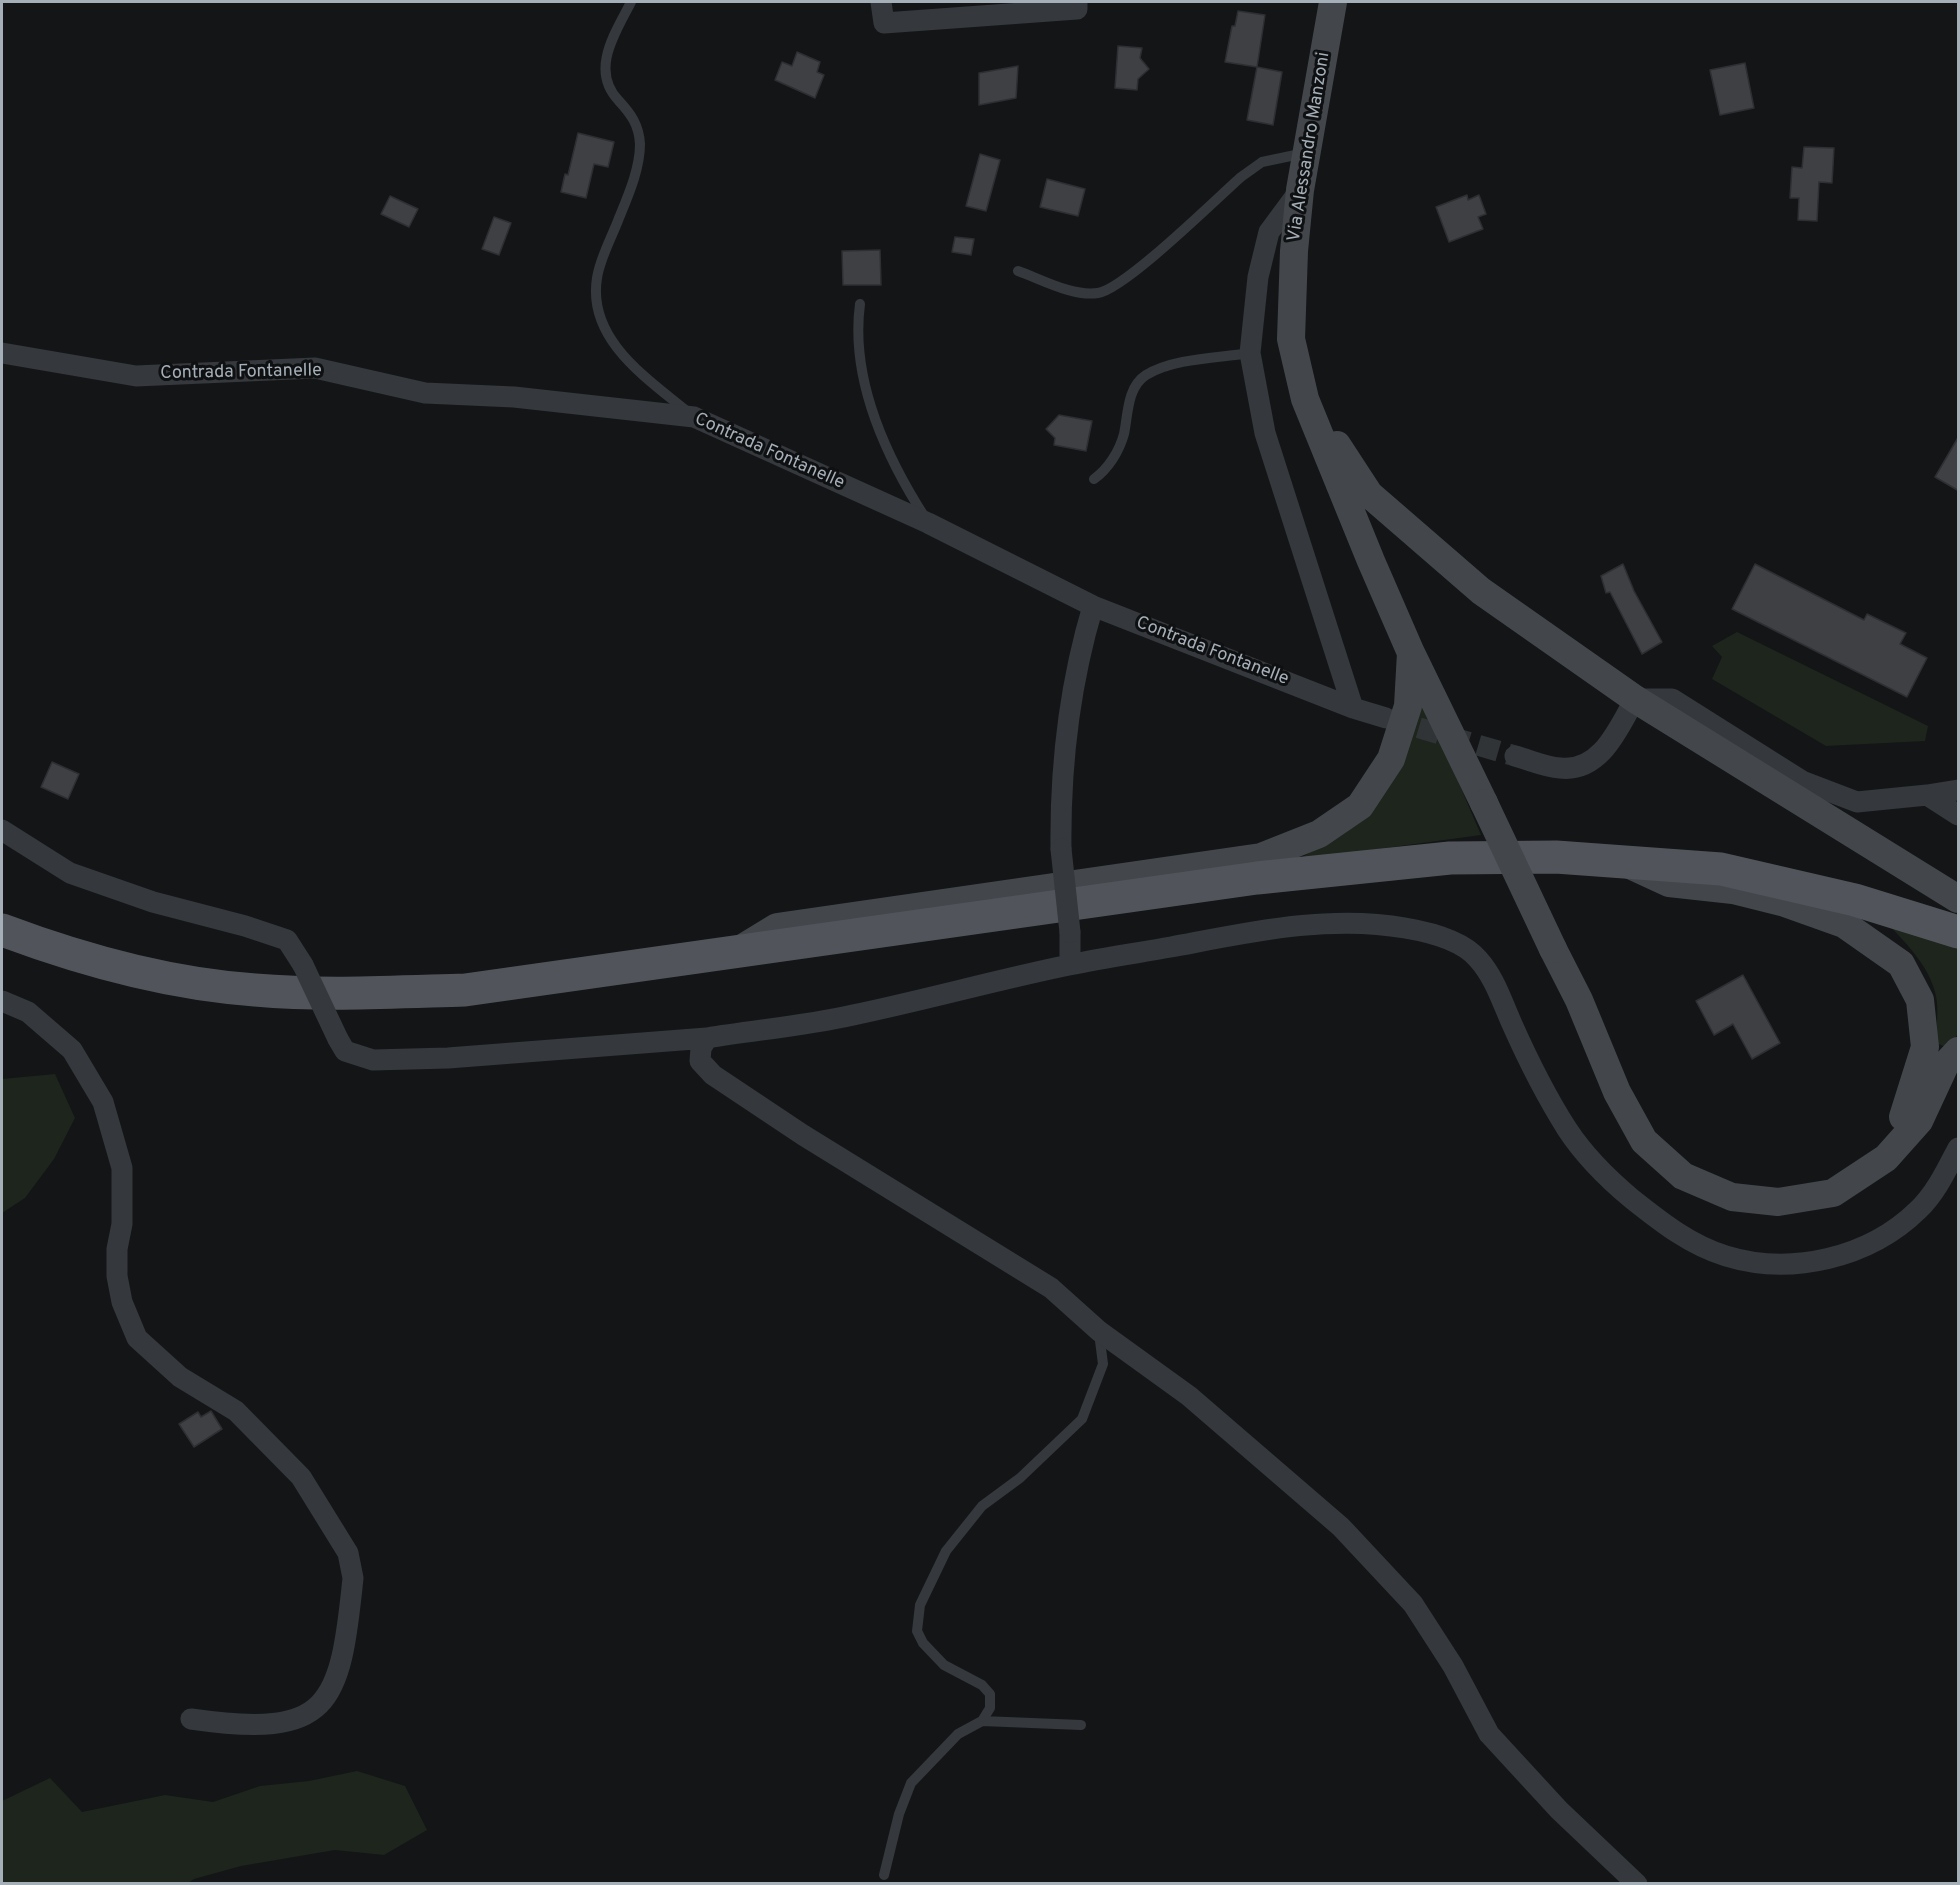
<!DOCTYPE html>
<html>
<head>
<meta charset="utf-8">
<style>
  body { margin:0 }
  #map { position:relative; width:1960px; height:1885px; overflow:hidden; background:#141517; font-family:Overpass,sans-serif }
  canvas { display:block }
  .frame { position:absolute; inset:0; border:3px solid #a5afb8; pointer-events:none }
</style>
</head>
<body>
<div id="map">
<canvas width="1960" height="1885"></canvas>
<div class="frame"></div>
</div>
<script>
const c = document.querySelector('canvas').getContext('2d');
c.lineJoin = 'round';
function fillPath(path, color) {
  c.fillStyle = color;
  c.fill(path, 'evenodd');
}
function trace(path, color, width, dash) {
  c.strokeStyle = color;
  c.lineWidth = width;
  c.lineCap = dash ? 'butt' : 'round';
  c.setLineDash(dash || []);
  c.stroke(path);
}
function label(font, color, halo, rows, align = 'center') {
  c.font = font + ' Overpass,sans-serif';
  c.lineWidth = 6;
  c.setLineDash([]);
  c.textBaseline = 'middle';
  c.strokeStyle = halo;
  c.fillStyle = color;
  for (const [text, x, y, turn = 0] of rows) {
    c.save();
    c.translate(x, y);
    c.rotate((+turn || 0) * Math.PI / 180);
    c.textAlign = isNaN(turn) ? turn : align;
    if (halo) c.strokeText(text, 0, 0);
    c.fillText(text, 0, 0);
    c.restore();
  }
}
const green = new Path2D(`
  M1737,632l191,94 -3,15 -99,5 -114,-67 10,-22 -10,-11z
  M1418,706h8l55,129 -183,25 48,-31z
  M1884,920l74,26v88l-10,14 -12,-5c0,-15 3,-33 0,-47 -6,-30 -32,-55 -52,-76z
  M55,1074l20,44 -21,41 -29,39 -23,15v-134z
  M357,1771l48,15 22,44 -43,25 -49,-5 -94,16 -47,13 -6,4h-186v-82l48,-23 32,34 83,-17 48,7 47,-16 49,-5z`);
const building = new Path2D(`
  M1238,11l27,4 -8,52 -32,-5 7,-36h3z
  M1118,46l24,2 -2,10 9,11 -11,10 -1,11 -22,-2z
  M797,52l23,10 -3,10 7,3 -9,23 -40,-18 7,-18 10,4z
  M1745,63l9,45 -34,7 -10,-45z
  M1018,66l-2,32 -37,7v-32z
  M1257,67l25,5 -9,53 -26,-5z
  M578,133l36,9 -6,25 -14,-3 -8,34 -25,-6 4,-18 3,1z
  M1804,147l30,1 -2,35 -13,-1 -2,39 -19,-1 1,-22h-9l2,-31 10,1z
  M980,154l20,6 -14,51 -20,-5z
  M1047,179l38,10 -7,27 -38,-9z
  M1467,195l1,5 11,-5 7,19 -8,3 5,12 -34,13 -13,-35z
  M390,196l28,13 -9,18 -28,-13z
  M494,217l17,6 -12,32 -17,-6z
  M955,237l19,2 -3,16 -19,-3z
  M880,250l1,35h-38l-1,-34z
  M1059,415l33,6 -6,30 -32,-6 1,-7 -9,-9z
  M1959,436v55l-24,-14z
  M1623,564l11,27 28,51 -20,12 -32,-62 -4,1 -5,-17z
  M1755,564l109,56 3,-6 39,19 -6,11 27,14 -20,39 -175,-88z
  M52,762l27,12 -11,25 -27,-12z
  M1743,975l37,68 -28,16 -19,-35 -19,11 -18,-34z
  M211,1411l11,18 -28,18 -15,-23 19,-12 3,5z`);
const minorTunnel = new Path2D(`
  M1389,719l126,37`);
const service = new Path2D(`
  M631,2c-15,30 -42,68 -12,99 12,13 20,24 21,43 0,25 -12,52 -21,74 -7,19 -19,40 -22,60 -10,62 51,101 92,135
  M1018,271c23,8 55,26 80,22 27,-4 118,-94 143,-116l21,-15 43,-9
  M860,304c-10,75 26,153 66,215
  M1094,479c14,-10 25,-27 30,-45 4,-19 3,-47 22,-59 28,-17 72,-17 104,-22
  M982,1721l8,-13v-14l-8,-9 -38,-20 -21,-22 -6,-12 3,-26 26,-54 36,-45 38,-28 62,-59 21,-55 -4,-31
  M884,1875l15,-61 12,-31 47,-49 24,-13 99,4`);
const minor = new Path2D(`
  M881,2l3,21 193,-14v-7
  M1300,190l-31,42 -11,45 -8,76 15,80 88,275
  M2,353l134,23 179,-8 110,25 89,4 180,20 234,106 165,83 260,102 33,10
  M1515,756c15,4 30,11 45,12 41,5 59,-41 75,-69h37l130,82 55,21 70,-7 31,20
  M1927,795l31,-5
  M2,830l68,43 83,29 92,24 42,14 16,25
  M1061,849c-1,-81 9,-166 32,-243
  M1070,932v32
  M2,1001l26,11 44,38 31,52 19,66v56l-5,25v27l5,26 15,36 43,39 56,34 65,66 47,76 5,25c-13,129 -23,161 -162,141
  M338,1039l7,12 28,9 75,-2 259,-20
  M1637,1884l-78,-74 -70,-76 -36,-68 -40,-62 -72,-77 -152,-131 -90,-65 -48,-43 -248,-153 -90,-60 -13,-14 1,-13 6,-10c48,-8 98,-12 146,-23 72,-15 143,-35 216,-50 33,-7 68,-12 102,-18 75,-14 157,-33 234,-19 24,4 57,12 73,31 17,19 24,43 34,65 16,36 34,72 55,105 17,26 41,50 65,70 29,23 58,46 94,57 65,20 143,2 192,-46 18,-17 29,-41 40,-62`);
const secondary = new Path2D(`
  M1333,2l-33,188 -6,61 -3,88 14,60 66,162 40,92 73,150
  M1337,445l32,49 112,97 154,108 323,200
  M1630,865l39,18 64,7 52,13 59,21 57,40 19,36 5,47 -22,70
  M741,949l36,-22 484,-70 58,-23 41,-28 31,-47 17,-53 3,-53
  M1553,949l26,51 38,92 27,49 39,35 49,21 46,5 55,-9 53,-35 33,-37 26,-56 13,-14`);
const primary = new Path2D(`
  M2,930c80,30 166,54 253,60 69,6 141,2 210,0l792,-112 193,-20 106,-1 165,12 134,31 103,32`);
const minorBridge = new Path2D(`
  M1061,849l9,83
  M303,965l35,74`);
const secondaryBridge = new Path2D(`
  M1484,803l69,146`);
const streetNames = [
  ["Via Alessandro Manzoni",1310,147,-81],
  ["Contrada Fontanelle",241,373,-1],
  ["Contrada Fontanelle",769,452,24],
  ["Contrada Fontanelle",1212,652,21]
];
fillPath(green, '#1d251c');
fillPath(building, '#3e4044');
trace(building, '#2e2f33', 1.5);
trace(minorTunnel, '#313437', 21, [21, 10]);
trace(service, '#35383c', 10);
trace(minor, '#35383c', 21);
trace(secondary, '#43474c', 28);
trace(primary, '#51555b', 33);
trace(minorBridge, '#35383c', 21);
trace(secondaryBridge, '#43474c', 28);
label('18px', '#a5afb8', '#0f1012', streetNames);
</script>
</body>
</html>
